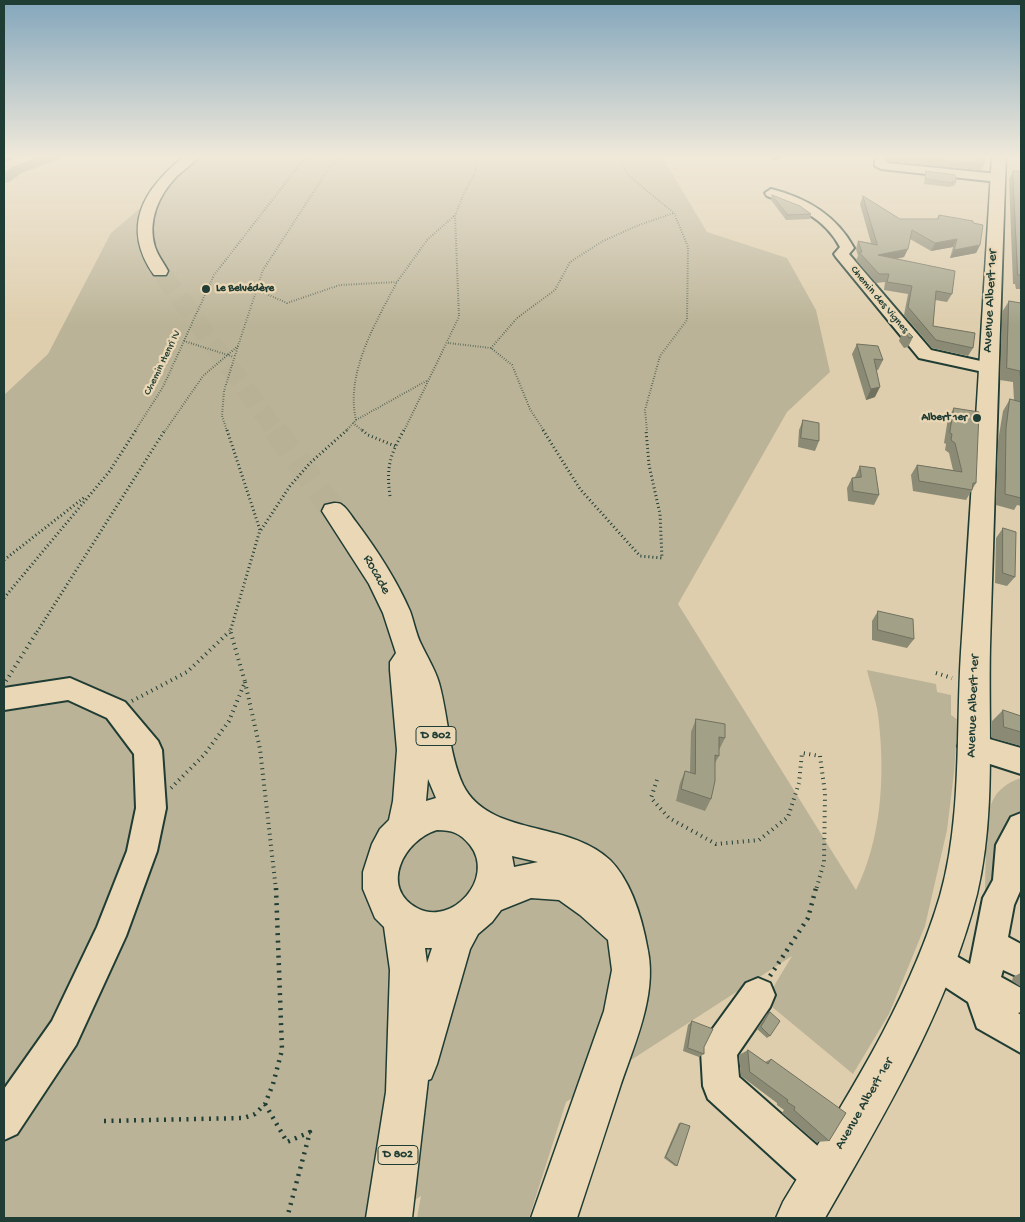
<!DOCTYPE html>
<html>
<head>
<meta charset="utf-8">
<style>
  body { margin:0 }
  #map { position:relative; width:1025px; height:1222px; overflow:hidden; background:#decead; font-family:"Gochi Hand",sans-serif }
  canvas { display:block }
  .frame { position:absolute; inset:0; border:5px solid #1f3d34; pointer-events:none }
</style>
</head>
<body>
<div id="map">
<canvas width="1025" height="1222"></canvas>
<div class="frame"></div>
</div>
<script>
const c = document.querySelector('canvas').getContext('2d');
c.lineJoin = 'round';
function fillPath(path, color) {
  c.fillStyle = color;
  c.fill(path, 'evenodd');
}
function trace(path, color, width, dash) {
  c.strokeStyle = color;
  c.lineWidth = width;
  c.lineCap = dash ? 'butt' : 'round';
  c.setLineDash(dash || []);
  c.stroke(path);
}
function label(font, color, halo, rows, align = 'center') {
  c.font = font + ' "Gochi Hand",sans-serif';
  c.lineWidth = 4.5;
  c.setLineDash([]);
  c.textBaseline = 'middle';
  c.strokeStyle = halo;
  c.fillStyle = color;
  for (const [text, x, y, turn = 0] of rows) {
    c.save();
    c.translate(x, y);
    c.rotate((+turn || 0) * Math.PI / 180);
    c.textAlign = isNaN(turn) ? turn : align;
    if (halo) c.strokeText(text, 0, 0);
    c.fillText(text, 0, 0);
    c.restore();
  }
}
const green = new Path2D(`
  M202,155h459l46,77 80,26 29,52 14,62 -43,40 -109,192 178,286c25,-50 29,-112 23,-167 -1,-17 -8,-36 -12,-53l69,14 1,8 14,3v20l7,5 -4,53 -7,57 -22,96 -36,88 -36,60 -88,-73 27,-45 -226,146 -37,116h-112l4,-22 -34,22h-383v-823l44,-41 63,-121z
  M1021,778v35l-4,4 -26,74h-6c0,-15 1,-31 1,-47 1,-29 1,-55 35,-66z`);
const river = new Path2D(`
  M43,155h20l-2,3 -39,15 -13,9 -5,1v-10l8,-6z`);
const majorTunnelFar2 = new Path2D(`
  M160,271l4,5`);
const majorTunnelFar1 = new Path2D(`
  M163,275l113,156`);
const majorTunnel = new Path2D(`
  M275,430l59,81`);
const pathFar3 = new Path2D(`
  M618,155l10,20 46,38 14,34 -1,73 -27,36 -15,54 2,21
  M257,290l30,13 53,-18 57,-3 30,-42 27,-24
  M184,341l50,16
  M448,343l43,5 21,17 18,44 14,22
  M491,348l26,-30 38,-28 15,-28 33,-21 36,-16 35,-12
  M356,420c-11,-47 20,-98 41,-138
  M353,423l10,8
  M135,431l28,-44 51,-112 87,-112 9,-8
  M165,431l38,-55 35,-30 25,-76 68,-105 15,-10
  M227,431l-5,-15 2,-25 14,-45
  M346,431l10,-11 72,-40
  M404,431l55,-114 -4,-101 9,-23 12,-21 -1,-17`);
const pathFar2 = new Path2D(`
  M227,430l33,100 -30,102
  M362,430l6,5 27,11
  M543,430l37,59 60,67 22,2 -2,-44 -11,-49 -3,-35
  M390,496c-4,-29 0,-41 14,-66
  M261,530l29,-44 20,-23 37,-33
  M4,560l82,-64
  M4,598l105,-126 27,-42
  M37,632l128,-202`);
const pathFar1 = new Path2D(`
  M936,673l16,5
  M6,681l32,-51
  M245,682l15,67 16,141
  M132,701l55,-29 43,-41
  M657,780l-6,18 18,20 47,26 43,-4 29,-23 11,-34 3,-30 18,3 5,37 -1,69 -8,28
  M171,788l33,-33 25,-34 16,-39 -15,-52`);
const path = new Path2D(`
  M770,976l38,-58 8,-30
  M265,1104l22,38 23,-10 -23,86
  M104,1121l140,-3 11,-4 10,-10 8,-20 9,-34 -6,-162`);
const minor = new Path2D(`
  M768,155h13l-6,3z
  M881,156l4,1 2,6 111,11 6,4 -6,4 -117,-13 -6,-3v-7z
  M771,189c36,9 65,26 83,59l-5,6 82,96 63,14 3,4 -3,4 -6,1 -69,-15 -83,-101 -2,-3 6,-7c-16,-30 -43,-40 -73,-51l-2,-3z
  M70,678l55,24 33,39 4,9 4,58 -9,43 -31,85 -50,109 -59,89 -13,6v-51l48,-68 45,-94 30,-76 9,-43 -2,-54 -27,-36 -39,-18 -64,10v-22z
  M972,734l49,14v26l-59,-19 -4,-9 4,-9z
  M1021,813v76l-7,16 -6,32 13,7v29l-5,3 -13,-6 -2,7 20,11v24l-3,1 3,2v38l-44,-25 -9,-26 -43,-28 -5,-12 5,-12 12,-5 33,19 13,-66 10,-18 3,-35 15,-28z
  M758,978l12,5 5,12 -5,12 -33,48 2,22 98,86 6,14 -6,14 -14,6 -14,-6 -101,-92 -5,-13 -2,-35 5,-13 40,-55z`);
const major = new Path2D(`
  M186,155h14c-6,8 -15,14 -23,21 -18,19 -30,44 -22,71 3,9 9,16 13,24l-2,4h-12c-34,-49 -10,-87 32,-120z
  M992,155h14c-6,164 -11,328 -16,491 -2,82 6,168 -13,248 -29,115 -94,223 -152,324h-49l7,-16c59,-98 124,-195 157,-306 22,-77 16,-165 21,-244 11,-166 21,-331 31,-497z
  M334,503c3,0 6,0 8,2 5,3 10,12 14,17 21,28 40,57 54,89 4,11 6,23 11,33 6,13 14,25 18,39 9,32 10,72 24,102 26,52 105,35 147,75 22,22 33,62 38,91 9,46 -15,96 -29,139 -14,43 -28,86 -42,128h-46l73,-207 8,-41 -4,-30 -28,-25 -21,-15 -28,-2 -30,12 -9,12 -14,12 -8,15 -33,115 -6,15 -3,1 -16,138h-46l20,-126 4,-122 -6,-43 -9,-9 -12,-29v-17l9,-28 8,-15 9,-9 4,-19 4,-51 -7,-80v-8l6,-9 -13,-40 -14,-29 -47,-73 3,-6zM428,779l8,19 -10,3zM437,830c15,0 23,3 33,15 26,33 -18,82 -53,63 -38,-21 -13,-68 20,-78zM512,856l26,6 -24,5zM425,948h7l-5,15z`);
const wall = new Path2D(`
  M884,155h100v9l-3,6 -93,-9 -1,-5z
  M926,171l30,11 -2,4h-3v1l-27,-3 1,-8z
  M1013,171h8v118h-5l-1,-5h-2l-4,-105z
  M772,195l39,19 -1,5 -24,1 -15,-20z
  M863,196l37,23h37l2,-4 34,8 7,22 -4,8 -26,5 3,-11 -22,4 -21,-12 -6,18 -8,2 56,35 -5,8 -12,-2 -2,26 40,22 -5,8 -36,-8 -28,-33 4,-21 -24,-4 1,-8 -9,1 -20,-23 2,-4 -2,-7 2,-8 13,2 -11,-39z
  M1009,301l12,2v203l-4,-1 -3,5 -18,-5 2,-64 5,-30 7,-12 4,1 -1,-18 -13,-2 2,-68z
  M904,328l9,9 -5,10 -4,1 -5,-7 1,-3z
  M857,344l26,16 -5,10h-2l-1,27 -9,3 -14,-46z
  M954,408l22,75 -10,17 -53,-9 -2,-16 6,-10 36,5 -4,-17 -4,-3 1,-6 -2,-1 4,-25z
  M803,420l16,21 -4,10 -17,-4 1,-17z
  M860,466l19,29 -5,10 -26,-4 -1,-13 5,-10 3,-1z
  M1003,528l12,49 -8,9 -12,-3 1,-45z
  M878,611l36,28 -7,9 -35,-8v-19z
  M1003,710l18,6v30l-29,-8v-17z
  M696,719l29,19 -6,12v6l-4,7 -4,36 -6,12 -29,-10 4,-18 5,-12 5,1 1,-40z
  M1021,973v14l-9,-6 1,-4z
  M770,1012v24l-3,2 -10,-9 10,-15z
  M692,1021l12,26v7l-5,3 -16,-6 5,-26z
  M748,1050l17,12 6,-3 58,82 -13,1 -34,-29 2,-3 -7,-5v-2l-36,-27 -2,-21z
  M679,1123h2l-4,43h-2l-11,-8z`);
const shadedWall = new Path2D(`
  M7,155h20l-23,7v-6z
  M957,239l-4,8 -22,4 4,-8z
  M980,245l-4,8 -26,5 4,-8z
  M908,249l-4,8 -29,6 3,-8z
  M880,387l-5,10 -9,3 5,-11z`);
const building = new Path2D(`
  M891,155h93v9z
  M926,171l29,4 1,7 -4,-1 1,2 -27,-4z
  M1013,171h8v109l-1,-5h-2z
  M772,195l28,11 11,8 -23,1z
  M863,196l37,23h38l1,-4 34,6v2l10,2 -3,20 -26,5 3,-11 -22,4 -23,-13 -4,19 -30,6 77,16 -3,23 -16,-3 -3,35 42,7 -2,15 -37,-8 -28,-33 4,-21 -25,-4 2,-8h-10l-20,-22h3l-4,-11 19,4z
  M1009,301l12,2v82l-1,-14 -13,-3z
  M904,328l9,9 -4,1 -5,-7z
  M857,344l21,2 5,14 -9,-1 6,28 -9,2z
  M1010,399l11,3v96l-16,-4 1,-65z
  M954,408l25,4 -3,71h-3l-1,7 -53,-9 -2,-16 45,7 -7,-29 -4,-3 1,-6 -2,-1z
  M803,420l16,3v18l-18,-3z
  M860,466l15,2 4,27 -26,-4 -1,-13 9,-1z
  M1003,528l13,4 -1,45 -12,-4z
  M878,611l35,8 1,20 -36,-9z
  M1003,710l18,6v16l-17,-5z
  M696,719l29,5v14l-6,-1v19l-4,-1v26l-4,18 -30,-10 4,-18 10,3z
  M770,1012l10,9 -10,15 -9,-9z
  M692,1021l21,8 -9,18v7l-16,-6z
  M748,1050l20,14 3,-5 75,54 -17,28 -35,-31 1,-3 -8,-5 1,-2 -38,-28z
  M681,1123l9,3 -13,40 -11,-9z`);
const markers = [
  [206,289,5,"#1f3d34"],
  [977,418,5,"#1f3d34"]
];
const farPoinames = [
  ["Le Belvédère",216,289],
  ["Albert 1er",967,418,"right"]
];
const farStreetnames = [
  ["Chemin des Vignes",879,300,50],
  ["Chemin Henri IV",163,363,-64]
];
const shields = [
  [436,736,40],
  [398,1155,40]
];
const shieldNames = [
  ["D 802",436,736],
  ["D 802",398,1155]
];
const streetNames = [
  ["Avenue Albert 1er",991,301,-87],
  ["Rocade",376,575,61],
  ["Avenue Albert 1er",974,706,-88],
  ["Avenue Albert 1er",865,1104,-60]
];
fillPath(green, '#bbb397');
fillPath(river, '#8c917a');
trace(majorTunnelFar2, '#b8b195', 15, [15, 8]);
trace(majorTunnelFar1, '#b8b195', 19, [19, 9]);
trace(majorTunnel, '#b8b195', 25, [25, 12]);
trace(minor, '#1f3d34', 4);
trace(major, '#1f3d34', 3);
trace(pathFar3, '#1f3d34', 2, [0.5, 2]);
trace(pathFar2, '#1f3d34', 3, [1, 3]);
trace(pathFar1, '#1f3d34', 4, [1, 4.5]);
trace(path, '#1f3d34', 4.5, [2, 5.5]);
fillPath(minor, '#ead7b5');
fillPath(major, '#ead7b5');
fillPath(wall, '#8b8a75');
fillPath(shadedWall, '#71715f');
fillPath(building, '#a2a188');
trace(building, '#71715f', 1);
const sky = c.createLinearGradient(0, 0, 0, 326);
sky.addColorStop(0, '#83a6bc');
sky.addColorStop(0.48, '#f0e9da');
sky.addColorStop(1, '#f0e9da00');
c.fillStyle = sky;
c.fillRect(0, 0, 1025, 326);
for (const [x, y, r, color] of markers) {
  const dot = new Path2D();
  dot.arc(x, y, r, 0, 2 * Math.PI);
  c.fillStyle = color;
  c.fill(dot);
  trace(dot, '#ead7b5', 2);
}
label('bold 11px', '#1f3d34', '#ead7b5', farPoinames, 'left');
label('11px', '#1f3d34', '#ead7b5', farStreetnames);
for (const [x, y, w] of shields) {
  const box = new Path2D();
  box.roundRect(x - w / 2, y - 9.5, w, 19, 4);
  c.fillStyle = '#ead7b5';
  c.fill(box);
  trace(box, '#1f3d34', 1);
}
label('bold 12px', '#1f3d34', null, shieldNames);
label('14px', '#1f3d34', '#ead7b5', streetNames);
</script>
</body>
</html>
